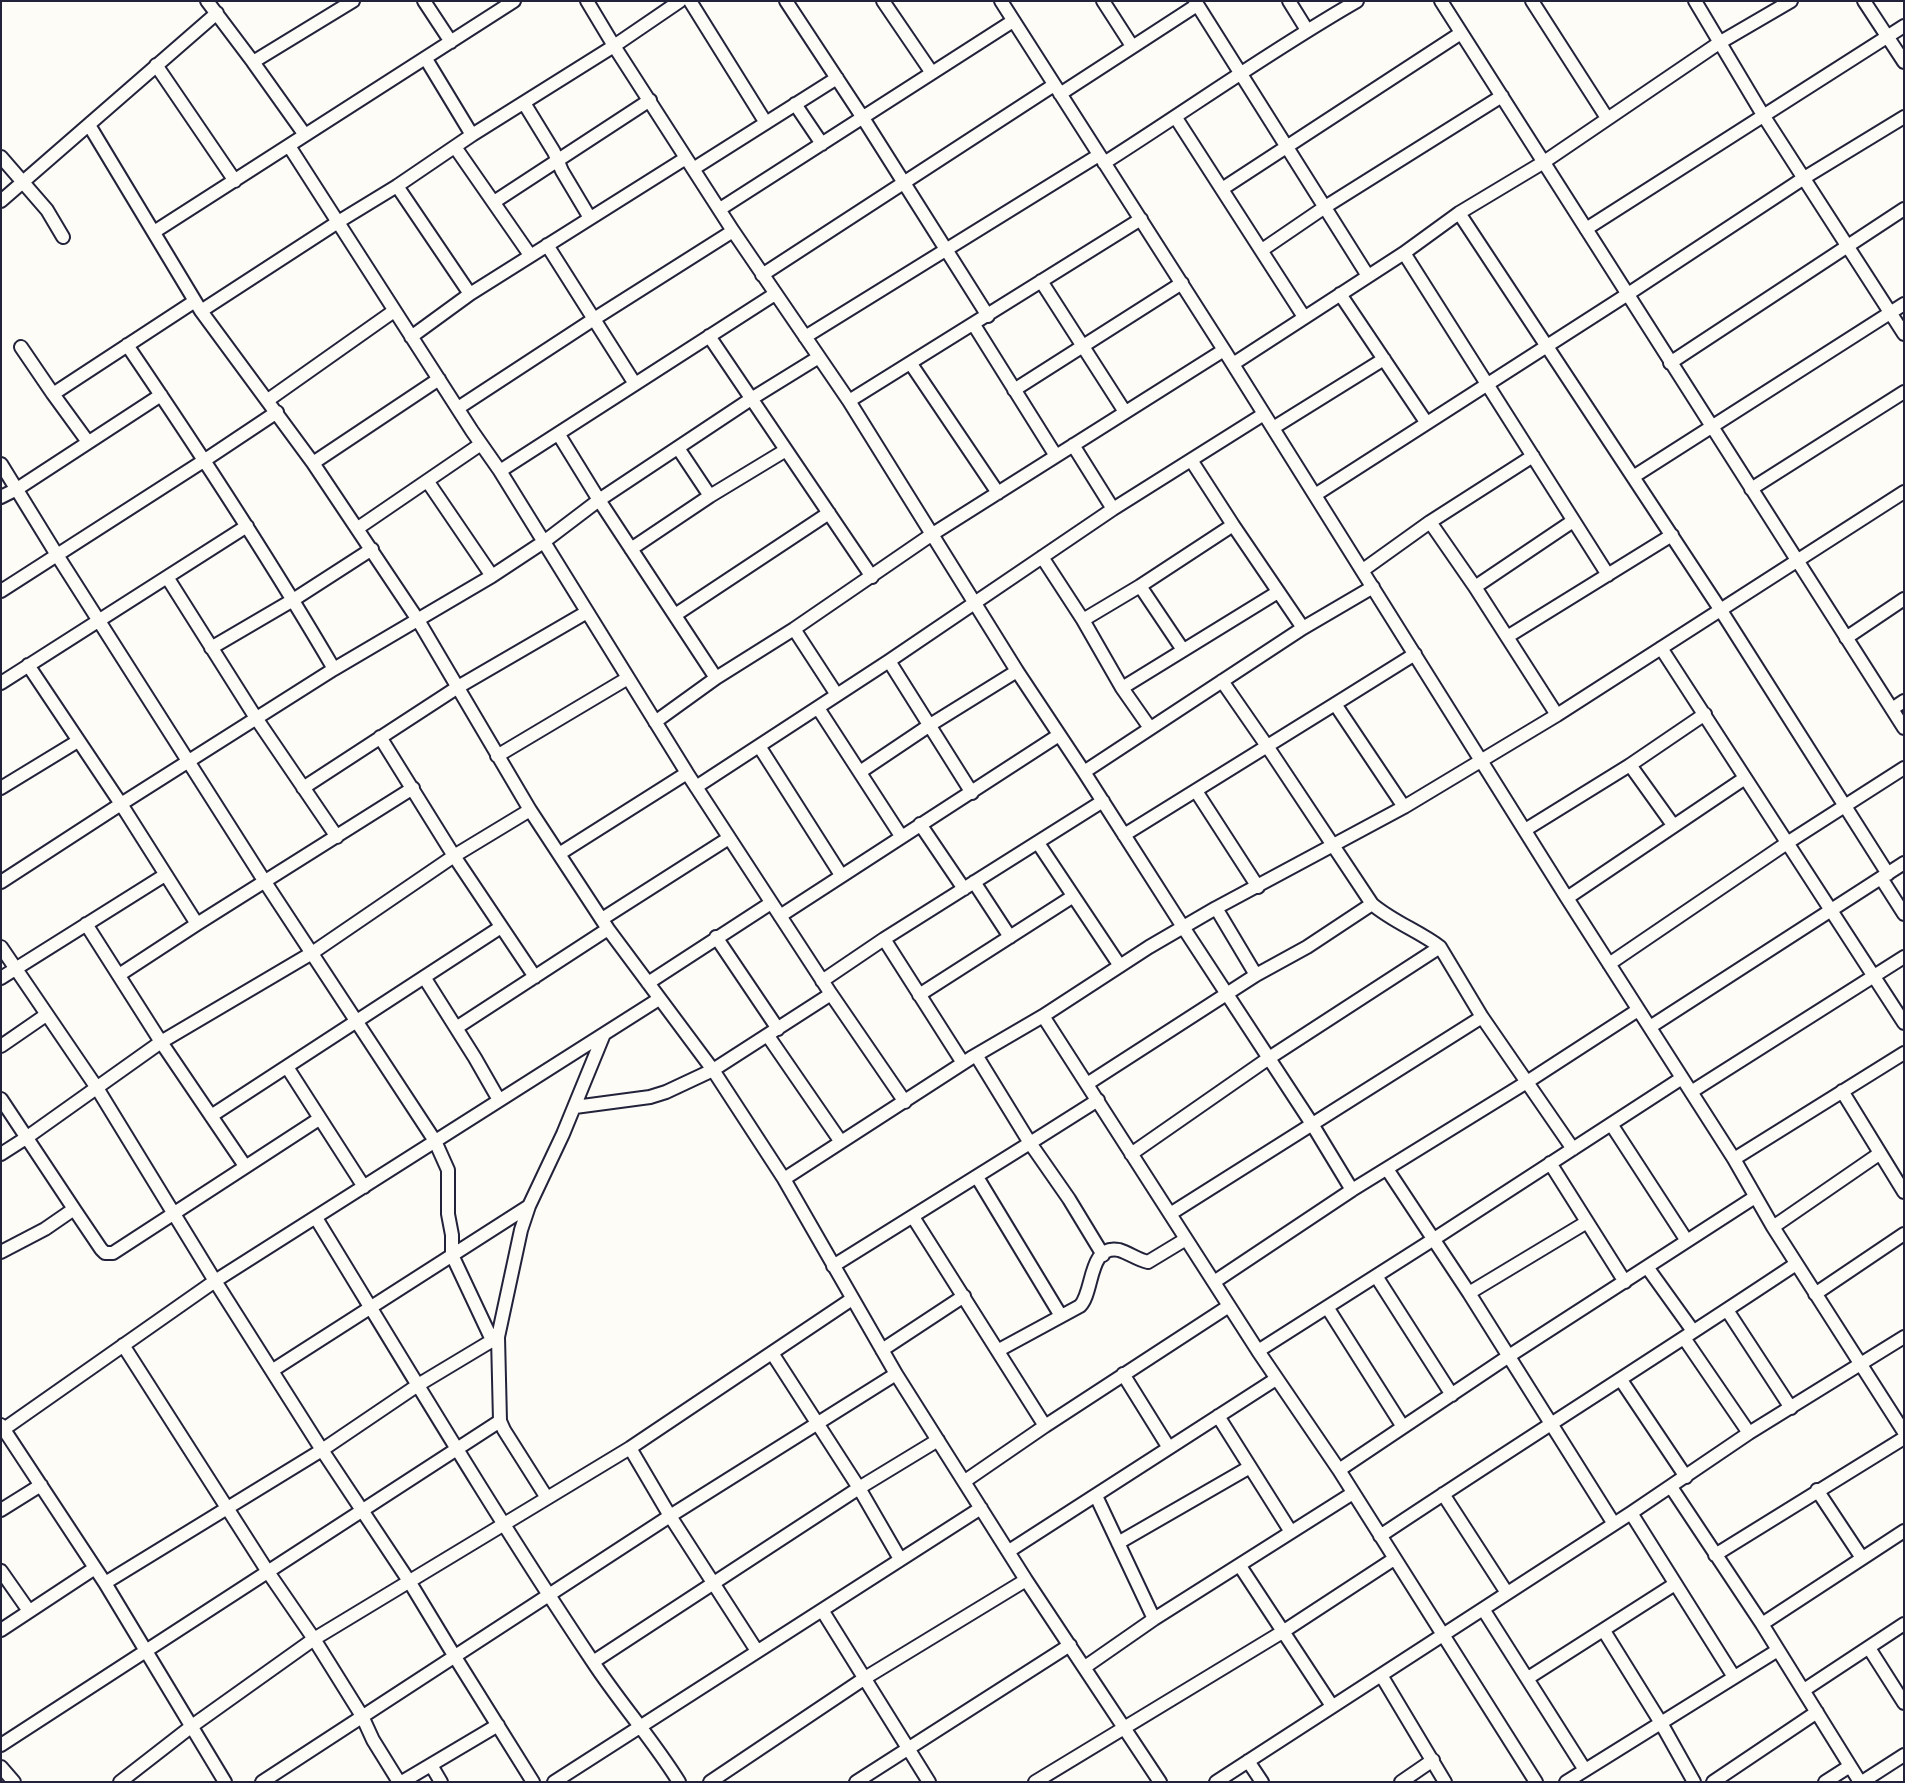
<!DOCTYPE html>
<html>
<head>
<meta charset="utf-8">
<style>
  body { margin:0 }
  #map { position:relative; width:1905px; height:1783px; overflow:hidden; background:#fdfcf7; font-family:Pangolin,sans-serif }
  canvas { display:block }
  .frame { position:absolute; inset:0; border:2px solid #22223b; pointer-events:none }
</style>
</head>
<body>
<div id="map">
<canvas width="1905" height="1783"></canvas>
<div class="frame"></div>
</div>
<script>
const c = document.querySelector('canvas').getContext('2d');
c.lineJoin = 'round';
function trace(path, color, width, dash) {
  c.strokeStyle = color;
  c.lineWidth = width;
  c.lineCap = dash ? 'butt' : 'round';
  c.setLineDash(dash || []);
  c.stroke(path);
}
const street = new Path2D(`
  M207,1l46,61 52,73
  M424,1l27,41
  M587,1l27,45 119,185 116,170 168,270 67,101 99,155 129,197 40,66
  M690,1l76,122
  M786,1l77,117 125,198
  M883,1l49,72
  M1001,1l223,349 343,548 167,261 39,68 131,205
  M1103,1l29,45
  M1195,1l173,275
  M1289,1l18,29
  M1441,1l463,727
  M1532,1l75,117
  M1695,1l68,114 141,219
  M1864,1l40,61
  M426,59l46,76
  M253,62l100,-61
  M156,65l79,116
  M1060,94l137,-89
  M524,103l30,49 8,19 28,47
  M795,104l27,40
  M1176,118l128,199
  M89,125l112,186 112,152 105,157 112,190 78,119 105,141 71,109 112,195 130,206 134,202
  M289,146l183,285 28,40 187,302 144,221 74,108
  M455,147l75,108
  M1,157l46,53 16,27
  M1104,163c85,-54 166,-112 253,-162
  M693,169l144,-91
  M397,186l73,108
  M1222,189l239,-156
  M1,201l216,-188
  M494,202l156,-102
  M720,209l293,-188
  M1459,213l261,396 168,265
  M1586,229l318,-203
  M154,232l360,-231
  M547,245l88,139
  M1262,250l63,-43 177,-111
  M1404,253l204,322
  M762,275l292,-190
  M1041,281l84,131
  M1340,294l86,128
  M201,311l137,-89 59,-36 75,-51 142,-89 66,-45
  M974,325l82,131
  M709,336l163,241
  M411,337l59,-43 216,-136
  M805,337l294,-182
  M127,345c72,106 142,213 207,324
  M21,347l32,47 35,48
  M1670,363l234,-154
  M911,364l87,129
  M1233,364l171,-111 55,-40 85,-51 175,-119 72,-42
  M1014,390l168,-107
  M53,394l142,-93
  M268,400l126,-89
  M849,401l292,-182
  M458,408l136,-89 139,-88
  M1273,428l111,-69
  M559,435l40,65 117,178
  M1073,445l40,64
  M678,448l32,48
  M1191,460l42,65 70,103
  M313,463l126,-84
  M1,464l56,91 208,327 170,259 13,29v44l4,21v20l40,85
  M500,471l275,-177
  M1633,477l271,-173
  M428,482l64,94
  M1751,489l153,-97
  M1315,495l313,-201 176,-116 100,-61
  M1,497l16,-8 144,-94
  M1430,522l45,65 82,128
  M358,528l123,-84
  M631,549l79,-53 76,-46
  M1042,557l41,63 39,68 28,40
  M1363,570l67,-48 103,-66
  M167,577l89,141 81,119
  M1140,586l43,64
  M1475,587l98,-66
  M1,591l204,-131 72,-48
  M675,615l154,-102
  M1083,620l57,-34 93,-61
  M794,629l43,66
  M1507,637l165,-102
  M1846,638l58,-39
  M211,648l82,-48 79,-51
  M1661,648l243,375
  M889,661l83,132
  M28,665l93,139 76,120
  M1222,681l45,65 105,158c21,18 47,27 68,43l42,70 91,132
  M1,683l246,-157
  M1122,688l156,-96
  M1335,704l80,-50
  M818,708l83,128
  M1892,709l12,-8
  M655,722l61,-44 78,-49 137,-94 293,-185
  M380,737l74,119 81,121
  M759,746l82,129
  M497,756l131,-78
  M1630,765l43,60
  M860,772l70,-47 87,-54
  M1084,772l219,-144 70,-41
  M696,787l193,-126 224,-152 151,-95
  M1,788l77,-47
  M303,788l155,-101 129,-75
  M1196,791l62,96
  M920,824l44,65
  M1525,830l105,-65 75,-51
  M1124,835l211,-131 69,103
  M1038,843l82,123
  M559,854l128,-81
  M1881,878l23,36
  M1,882l120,-78 213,-135 158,-93 53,-35 54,-41 152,-101 68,-42
  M974,882l36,55
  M1567,898l178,-120
  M1216,908l40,67
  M780,916l279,-181
  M602,919l127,-81
  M86,924l75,118 84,124
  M716,937l62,92
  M884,939l79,124
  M1,947l96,141 118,193 107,169 87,131 46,76 78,125
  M1609,964l178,-121 117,-75
  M119,975l78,-51 216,-136
  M424,977l51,81 24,42
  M1,978l164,-103
  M822,981l62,-42 219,-138
  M648,983l123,-80
  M919,995l153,-98
  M1043,1016l215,335 81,119 197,312
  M1650,1027l254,-164
  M456,1028l152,-99
  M768,1036l73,106
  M1,1046l45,-31
  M976,1055l54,88 39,56 34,56
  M287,1067l77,120
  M1087,1084l169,-109 51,-28 65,-43
  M1842,1091l62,101
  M1691,1092l213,-135
  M1,1099l73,110 -29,20 -44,23
  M575,1107l75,-10 16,-5 47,-22 118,-76
  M211,1116l290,-189
  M1611,1124l76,117
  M1,1154l25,-16 135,-96 151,-89 142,-97 76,-46
  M1131,1154l138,-96 171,-111
  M1734,1159l170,-106
  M1550,1163l75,119
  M1387,1169l82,124 145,231
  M977,1177l84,139
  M784,1179l187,-121 72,-42 106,-69 67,-39 188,-101 153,-92 347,-223
  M74,1209l27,40 4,4h8l206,-134
  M1170,1214l312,-197
  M913,1217l132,209
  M316,1218c91,149 180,299 277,444 27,41 60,78 86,120
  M1773,1227l106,-73
  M833,1266l197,-123 68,-43
  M1647,1267l46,64
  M1376,1276l76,119
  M1214,1282l138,-92 175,-108 111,-72
  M1469,1293l118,-71
  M1815,1294l89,-60
  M1327,1307l76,120
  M1727,1310l64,98
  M1684,1338l65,95
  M123,1345l145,227 46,67 48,77 11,24 26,42
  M882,1350l82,-54
  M999,1350l81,-44c14,-14 8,-62 39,-56 10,3 19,10 29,12l38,-23
  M1258,1351l176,-112 248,-161
  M772,1353l87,135 41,71
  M273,1370l256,-164
  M1123,1374l46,74
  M1621,1380l65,97
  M1218,1416l73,116
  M1,1425l104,158 120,199
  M4,1429l211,-148 444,-282
  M630,1448l40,68 87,135
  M1339,1470l170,-114 246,-159
  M965,1481l80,-55 184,-120
  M1671,1487l91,137 98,158
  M1817,1490l45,68
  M1443,1494l64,99
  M1096,1496l58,123
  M547,1498l-43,-68 -4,-9 -2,-84 23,-107 8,-24 34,-72 41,-100
  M1,1510l40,-25
  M1631,1513l103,164
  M1380,1536c138,-92 278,-180 416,-272
  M1118,1543l132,-76
  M1009,1551l267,-172
  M1715,1555l189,-117
  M1240,1566l92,140
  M1,1571l28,40
  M105,1583l217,-133 96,-65 80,-48
  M1483,1609l102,161
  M822,1610l107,172
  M1762,1624l142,-93
  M1,1630l94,-62
  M1604,1631l57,92 33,59
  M1869,1648l35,55
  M593,1662l266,-174 79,-48
  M1085,1667l69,-48 199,-126
  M1381,1675l64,107
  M1528,1678l147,-94
  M1804,1690l100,-66
  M1,1745l499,-324
  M1248,1761l14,21
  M431,1765l10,17
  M1,1767l13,15
  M120,1782l72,-56 122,-87 316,-191 222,-149
  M262,1782l408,-266 226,-142
  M402,1782l96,-57
  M554,1782l427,-274
  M710,1782l155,-104 161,-98
  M856,1782l214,-137
  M1035,1782l249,-151 110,-72
  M1216,1782l415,-269 118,-80 155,-96
  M1401,1782l32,-22
  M1566,1782l212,-132
  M1713,1782l104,-70
  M1825,1782l25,-16
  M1862,1782l42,-27`);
trace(street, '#22223b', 16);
trace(street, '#fdfcf7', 12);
</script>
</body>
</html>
